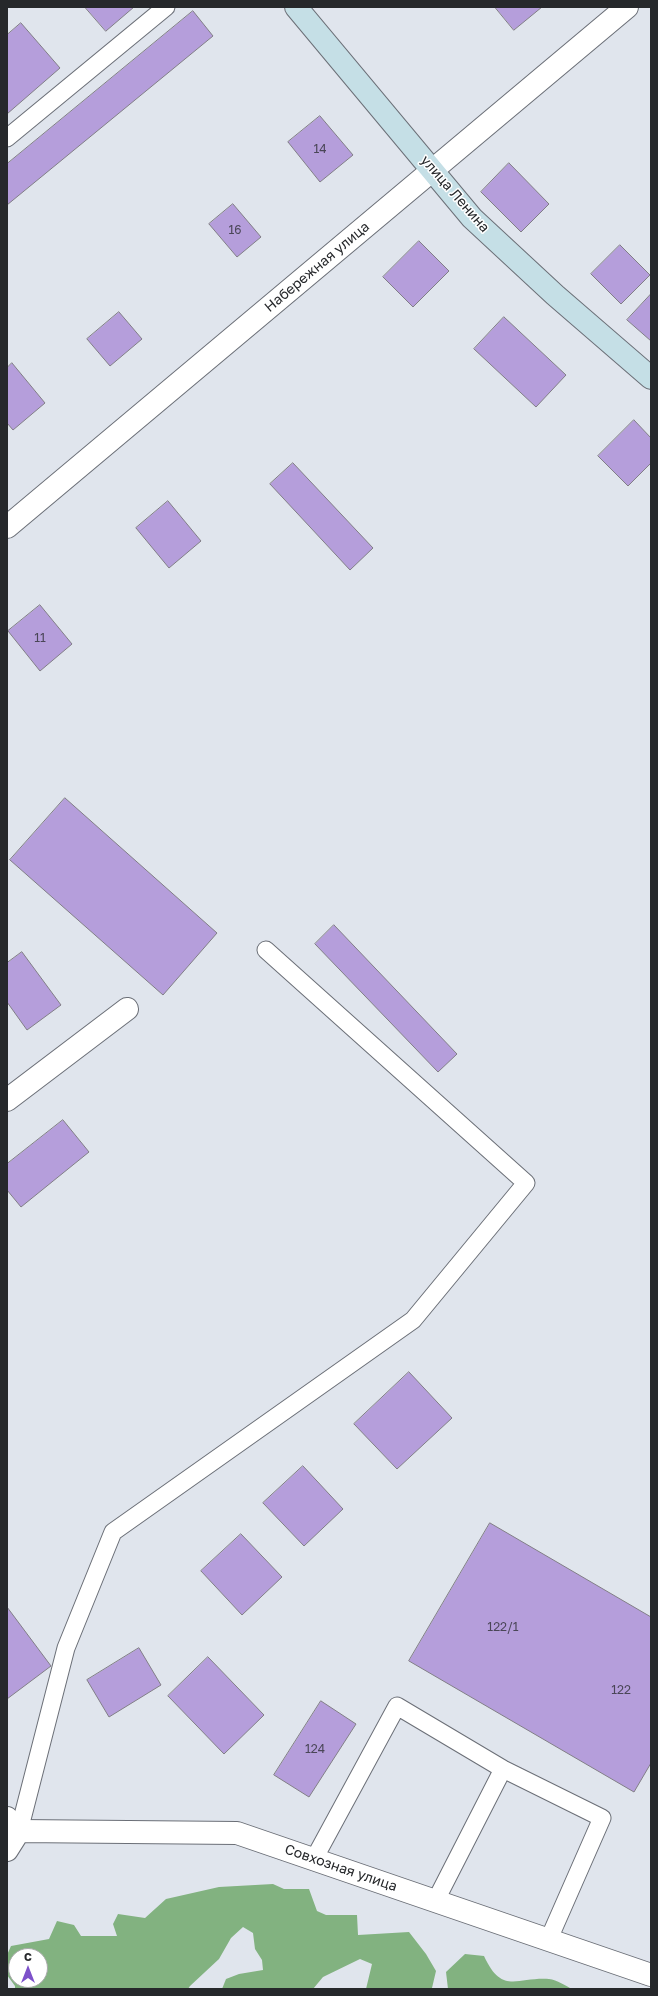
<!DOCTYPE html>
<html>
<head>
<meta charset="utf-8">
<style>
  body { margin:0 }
  #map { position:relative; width:658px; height:1996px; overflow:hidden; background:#e0e5ed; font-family:"Golos Text",sans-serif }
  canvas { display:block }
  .frame { position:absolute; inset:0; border:8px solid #26282b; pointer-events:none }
  .north { position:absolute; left:8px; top:1948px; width:40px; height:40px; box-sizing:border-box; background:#fff; border:1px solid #a8a9aa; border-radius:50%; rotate:0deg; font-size:11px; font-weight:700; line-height:16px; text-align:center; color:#26282b }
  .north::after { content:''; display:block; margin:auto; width:14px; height:18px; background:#7d51ca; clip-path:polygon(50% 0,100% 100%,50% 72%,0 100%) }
</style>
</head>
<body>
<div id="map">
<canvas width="658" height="1996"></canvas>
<div class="frame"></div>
<div class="north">С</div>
</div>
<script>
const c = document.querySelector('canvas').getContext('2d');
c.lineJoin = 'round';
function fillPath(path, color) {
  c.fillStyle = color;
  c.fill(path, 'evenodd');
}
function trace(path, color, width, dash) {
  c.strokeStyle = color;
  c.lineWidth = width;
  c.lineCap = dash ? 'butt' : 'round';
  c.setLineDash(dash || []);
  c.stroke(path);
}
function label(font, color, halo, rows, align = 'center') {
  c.font = font + ' "Golos Text",sans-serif';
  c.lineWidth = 3;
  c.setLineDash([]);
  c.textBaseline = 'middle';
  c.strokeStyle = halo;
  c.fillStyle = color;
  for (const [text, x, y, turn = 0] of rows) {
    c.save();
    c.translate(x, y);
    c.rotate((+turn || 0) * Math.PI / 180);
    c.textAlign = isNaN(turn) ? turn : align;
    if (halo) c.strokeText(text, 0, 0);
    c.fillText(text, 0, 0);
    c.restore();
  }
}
const forest = new Path2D(`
  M273,1884l11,5h25l8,22 9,4h31l1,20 51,-3 17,22 10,17 -4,17 -66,1 6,-25 -12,-5 -37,18 -10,12h-91l4,-10 13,-5 24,-4 -1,-10 -7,-11 -2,-16 -10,-6 -12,11 -12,21 -29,27 -2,3h-173v-3l-8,-11v-20l4,-9 38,-7 8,-18 17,4 7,11h36l-4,-12 5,-10 27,4 21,-19 53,-12zM16,1956h24v24h-24z
  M465,1954l19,2c18,39 32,21 65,23 8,1 17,7 23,10h-124l-2,-17z`);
const building = new Path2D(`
  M85,7h49l-28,24z
  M495,7h47l-28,23z
  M193,11l20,25 -206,169v-41z
  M21,23l39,45 -53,46v-79z
  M320,116l33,39 -33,27 -32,-40z
  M509,163l40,41 -28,28 -40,-40z
  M233,204l28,33 -24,20 -28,-33z
  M419,241l30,30 -36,36 -30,-30z
  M620,245l30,30 -29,29 -30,-30z
  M651,294v47l-24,-21z
  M119,312l23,27 -32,27 -23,-27z
  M504,317l62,58 -30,32 -62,-58z
  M12,363l33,40 -32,27 -6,-7v-55z
  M634,420l17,18v25l-23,23 -30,-30z
  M293,463l80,85 -23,22 -80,-86z
  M168,501l33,40 -32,27 -33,-40z
  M40,605l32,39 -32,27 -32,-40z
  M65,798l152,135 -54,62 -153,-135z
  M334,925l123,129 -19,18 -123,-128z
  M22,952l39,53 -34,25 -20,-28v-39z
  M63,1120l26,32 -68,55 -14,-17v-26z
  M409,1372l43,46 -55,51 -43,-45z
  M303,1466l40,43 -39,37 -41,-43z
  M490,1523l161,94v146l-17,29 -225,-131z
  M241,1534l41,43 -40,38 -41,-44z
  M7,1607l44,59 -44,33z
  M139,1648l22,37 -52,32 -22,-37z
  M208,1657l56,58 -40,39 -56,-58z
  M321,1701l35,23 -47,73 -35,-22z`);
const service = new Path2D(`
  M7,138l159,-131
  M19,1831l47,-183 47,-116 300,-212 113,-137 -260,-233
  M314,1859l83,-153 106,63 99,49 -54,123
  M436,1900l67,-131`);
const minor = new Path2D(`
  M7,527l620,-520
  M7,1100l120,-91
  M7,1818l12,13`);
const tertiary = new Path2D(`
  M7,1850l12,-19 218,2 414,142`);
const secondary = new Path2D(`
  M296,7l176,211 83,77 96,83`);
const numberNames = [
  ["14",320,149],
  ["16",235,230],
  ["11",40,638],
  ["122/1",503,1627],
  ["122",621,1690],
  ["124",315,1749]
];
const streetNames = [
  ["улица Ленина",455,194,49],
  ["Набережная улица",317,267,-40],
  ["Совхозная улица",341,1868,19]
];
fillPath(forest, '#82b280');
fillPath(building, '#b59edb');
trace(building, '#817e86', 1);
trace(service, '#6b6f77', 19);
trace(minor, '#6b6f77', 24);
trace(tertiary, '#6b6f77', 24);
trace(secondary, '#6b6f77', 24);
trace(service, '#fff', 17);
trace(minor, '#fff', 22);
trace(tertiary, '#fff', 22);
trace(secondary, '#c5dfe6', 22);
label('12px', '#4a4657', null, numberNames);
label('14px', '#26282b', '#fff', streetNames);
</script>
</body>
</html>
